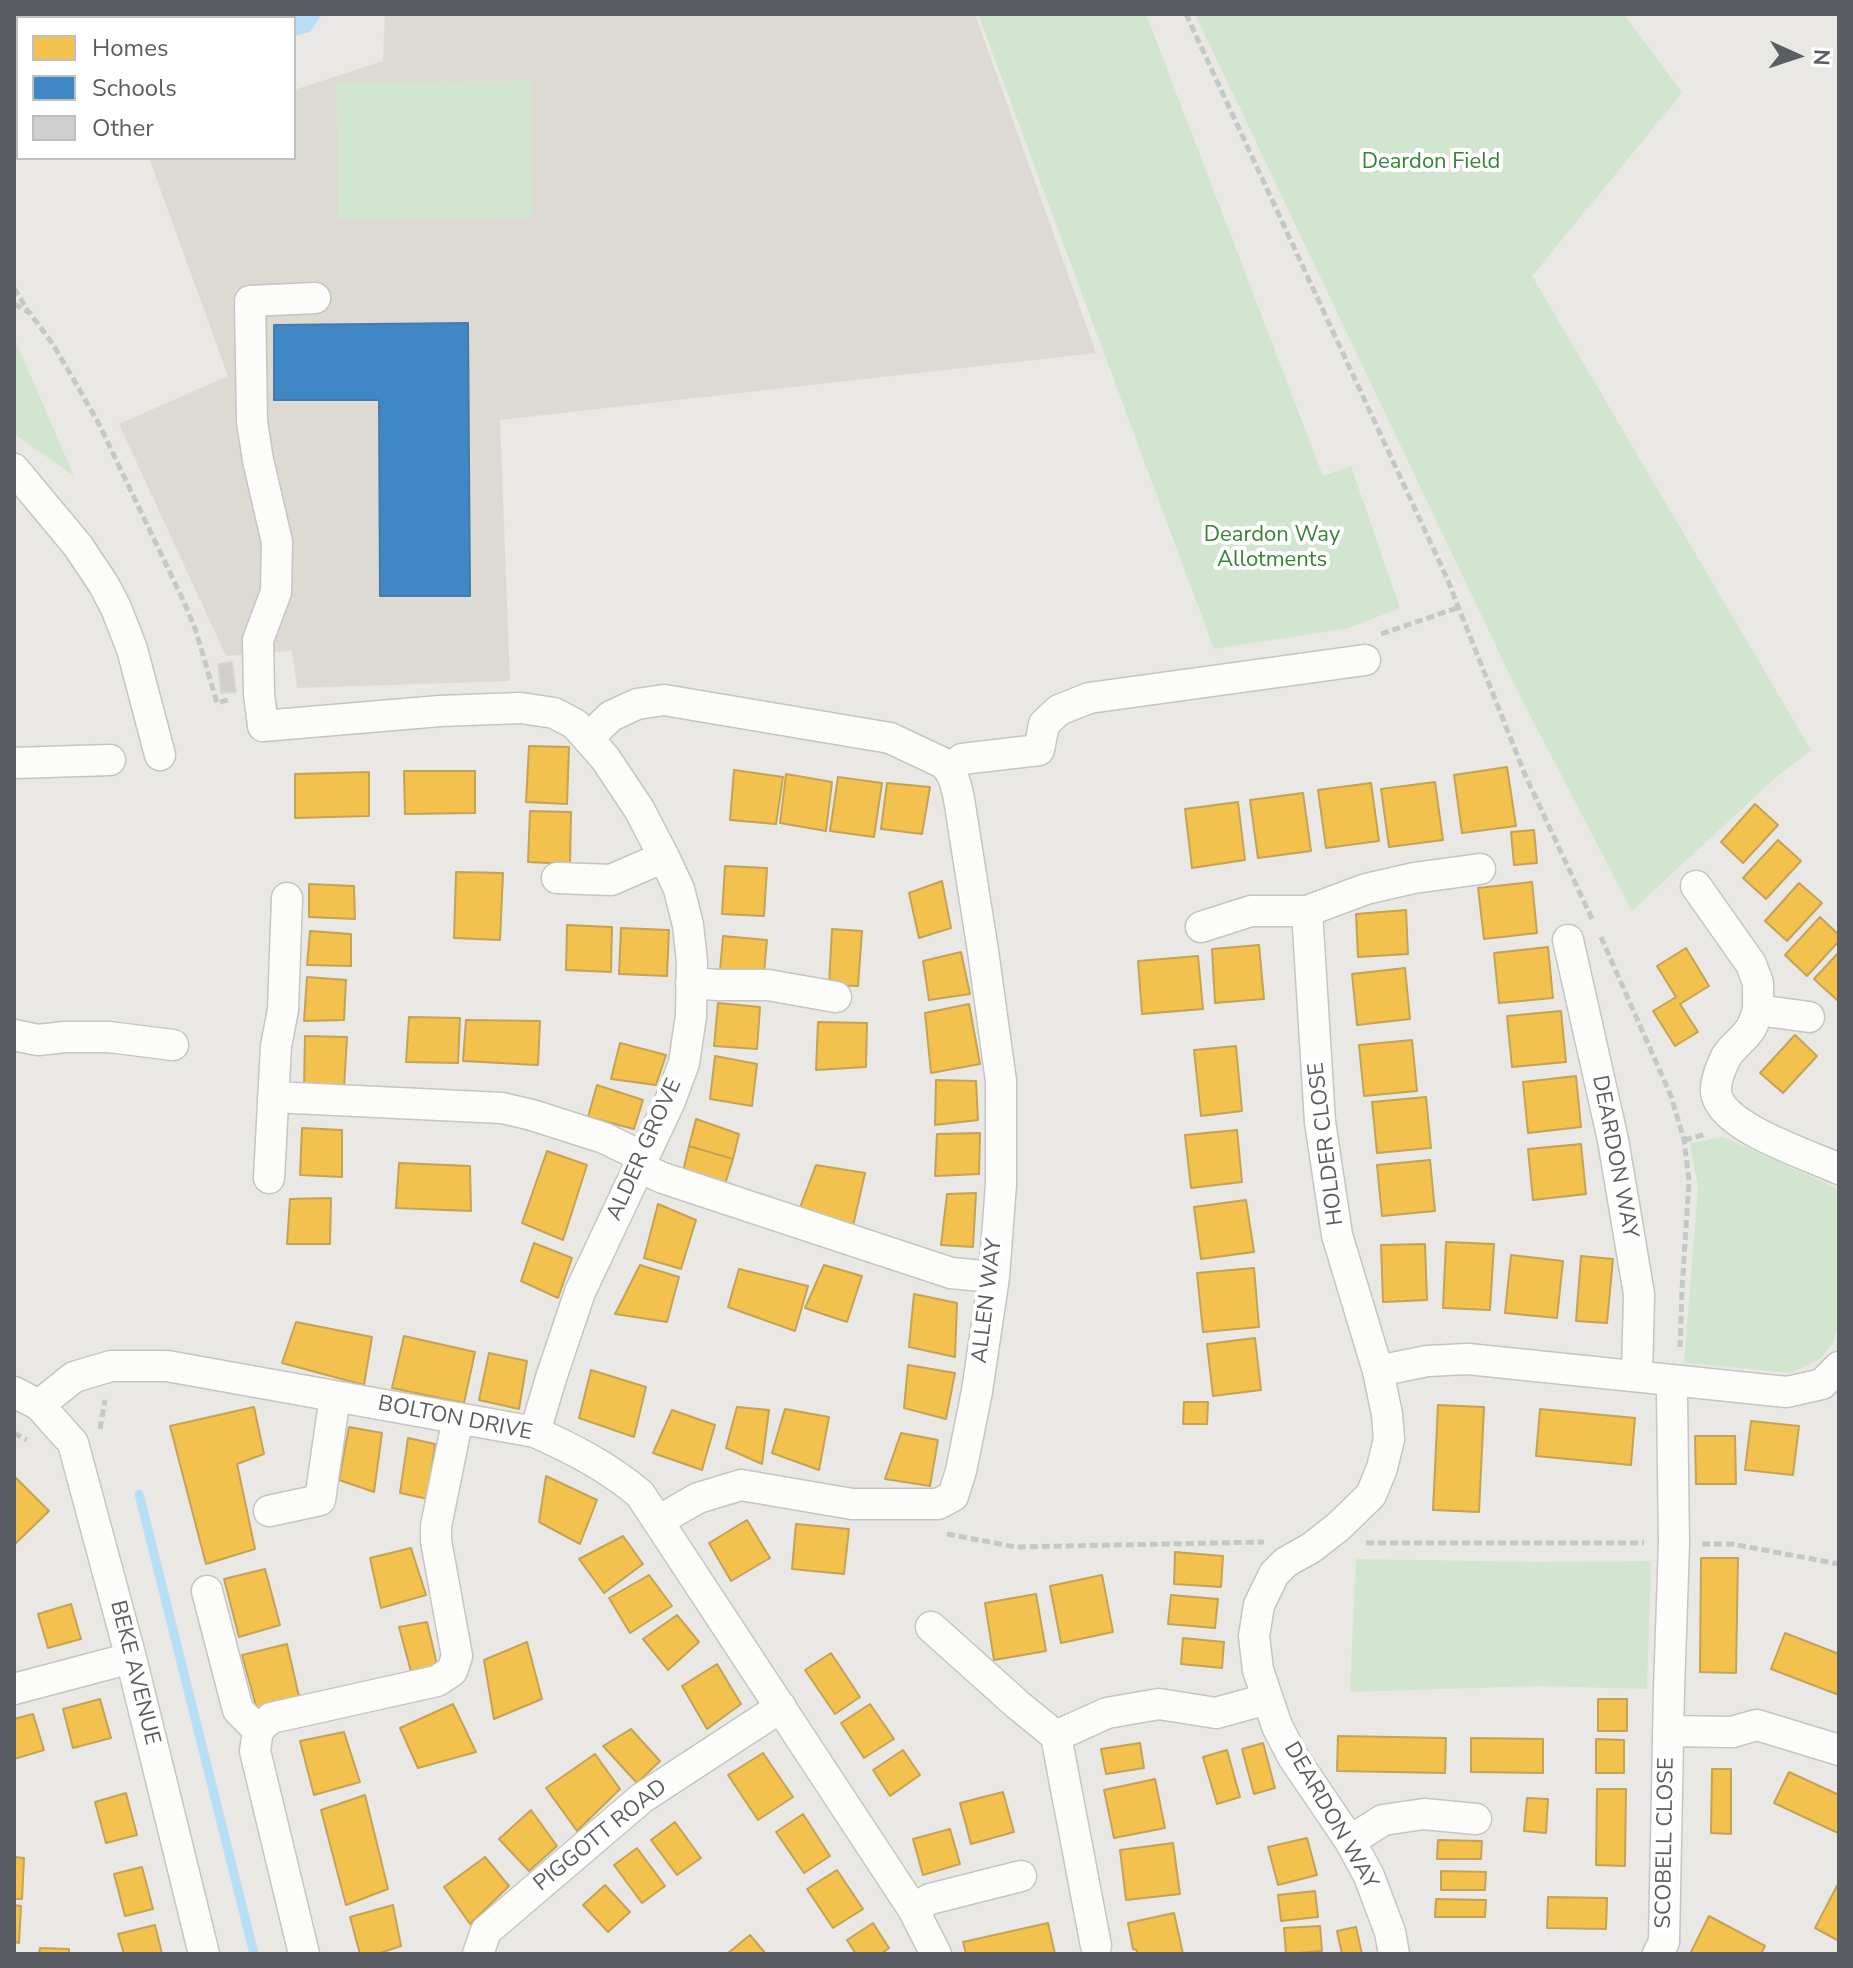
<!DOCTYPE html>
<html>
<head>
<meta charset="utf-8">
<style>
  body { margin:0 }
  #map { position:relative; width:1853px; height:1968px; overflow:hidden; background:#e9e8e4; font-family:"Nunito Sans",sans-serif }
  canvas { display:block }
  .frame { position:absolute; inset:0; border:16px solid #5a5e62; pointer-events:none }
  .legend { position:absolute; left:16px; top:16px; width:280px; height:144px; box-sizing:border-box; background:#fff; border:2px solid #bdbfc0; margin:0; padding:10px 14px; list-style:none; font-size:24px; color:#5a5e62 }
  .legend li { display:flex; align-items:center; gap:16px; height:40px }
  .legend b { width:40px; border:2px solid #bdbfc0 }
  .north { position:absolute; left:1757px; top:16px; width:80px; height:80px; -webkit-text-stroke:6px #fff; paint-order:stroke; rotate:93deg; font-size:22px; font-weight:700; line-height:32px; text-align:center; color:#5a5e62 }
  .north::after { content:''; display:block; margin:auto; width:28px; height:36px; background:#5a5e62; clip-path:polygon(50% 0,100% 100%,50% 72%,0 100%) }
</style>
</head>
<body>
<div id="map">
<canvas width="1853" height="1968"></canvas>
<div class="frame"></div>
<ul class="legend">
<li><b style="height:22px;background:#f2c14e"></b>Homes</li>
<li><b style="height:22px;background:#3f88c5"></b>Schools</li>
<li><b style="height:22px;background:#d0cfcd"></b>Other</li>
</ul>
<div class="north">N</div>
</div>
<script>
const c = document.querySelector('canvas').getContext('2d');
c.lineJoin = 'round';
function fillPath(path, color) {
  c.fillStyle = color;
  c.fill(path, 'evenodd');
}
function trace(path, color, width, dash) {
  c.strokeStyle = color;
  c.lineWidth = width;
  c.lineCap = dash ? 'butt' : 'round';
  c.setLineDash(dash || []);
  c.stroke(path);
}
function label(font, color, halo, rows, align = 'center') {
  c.font = font + ' "Nunito Sans",sans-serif';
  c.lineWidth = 8;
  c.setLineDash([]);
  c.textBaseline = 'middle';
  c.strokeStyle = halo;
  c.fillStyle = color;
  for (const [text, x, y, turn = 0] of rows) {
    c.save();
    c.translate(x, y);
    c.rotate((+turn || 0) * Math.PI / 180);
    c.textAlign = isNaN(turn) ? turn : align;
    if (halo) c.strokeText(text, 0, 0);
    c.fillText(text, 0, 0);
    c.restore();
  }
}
const education = new Path2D(`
  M385,14h590l121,339 -596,67 10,261 -213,7 -5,-37 -66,5 -107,-232 109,-48 -79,-218h145v-68l89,-29z`);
const green = new Path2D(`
  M978,14h168l177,462 28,-10 49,142 -51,20 -135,21z
  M1195,14h429l58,79 -150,183 279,474 -37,29 -142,132 -115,-221z
  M531,81l1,137 -194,1 -1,-137z
  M14,339l8,17 52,120 -60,-42z
  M1723,1137l105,47 11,7v131l-5,20 -14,17 -29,14 -107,-10 14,-175 -8,-45z
  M1356,1559l184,3 111,-1 -4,128 -109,-3 -188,6z`);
const water = new Path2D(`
  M117,14h205l-12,18 -16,4v-18h-178z`);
const homes = new Path2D(`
  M529,746l40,1 -2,57 -41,-2z
  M1507,767l9,59 -54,7 -8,-58z
  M734,770l49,7 -7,47 -46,-4z
  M404,771h71v42l-70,1z
  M369,772v44l-74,2v-44z
  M786,774l46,8 -6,49 -46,-8z
  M838,777l44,6 -8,54 -44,-6z
  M1435,782l8,58 -54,7 -8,-58z
  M887,783l43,4 -8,47 -41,-5z
  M1371,783l8,58 -53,7 -8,-58z
  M1303,793l8,58 -53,7 -8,-58z
  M1238,802l7,58 -53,8 -7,-59z
  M1755,804l23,21 -35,38 -22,-21z
  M530,811l41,1 -1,52 -42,-2z
  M1534,830l3,33 -23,2 -3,-33z
  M1778,840l23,21 -35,38 -23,-21z
  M725,866l42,2 -3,48 -42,-2z
  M456,872l47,1 -3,67 -46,-2z
  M942,881l9,47 -32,10 -10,-45z
  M1532,882l5,51 -53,6 -6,-51z
  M1799,883l23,20 -35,38 -22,-20z
  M309,884l45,2 1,33 -46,-2z
  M1406,910l2,44 -50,3 -2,-43z
  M1820,917l19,18v6l-32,35 -22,-21z
  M567,925l45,2 -1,45 -45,-2z
  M621,928l48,2 -2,46 -48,-2z
  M832,929l30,2 -4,55 -29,-1z
  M310,931l41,3v32l-44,-1z
  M723,936l44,4 -4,43 -44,-1z
  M1259,945l5,54 -49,4 -3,-54z
  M1548,947l5,51 -54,5 -5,-50z
  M1686,948l23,38 -29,18 18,28 -23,14 -22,-35 23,-14 -19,-31z
  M961,952l9,42 -41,6 -6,-39z
  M1839,952v45l-2,3 -23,-21z
  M1198,956l5,53 -61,5 -4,-53z
  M1405,968l5,51 -53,6 -5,-51z
  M307,977l39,3 -2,40 -40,1z
  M718,1003l42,4 -3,42 -43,-3z
  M969,1004l11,60 -49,9 -6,-60z
  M1561,1011l5,51 -54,5 -5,-51z
  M409,1017l51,1 -2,45 -52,-1z
  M466,1020l74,1 -2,44 -75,-4z
  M818,1022l49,1 -1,44 -50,3z
  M1795,1035l22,21 -34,37 -23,-20z
  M305,1036l42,1 -3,51h-40z
  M1412,1040l5,51 -53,5 -5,-51z
  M620,1043l46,12 -10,30 -45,-6z
  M1236,1046l6,65 -41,5 -7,-66z
  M715,1056l42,8 -5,42 -42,-7z
  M1576,1076l5,51 -53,6 -5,-51z
  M936,1080l40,1 2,39 -43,5z
  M597,1085l46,15 -9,29 -46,-12z
  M1426,1097l5,51 -54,5 -5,-51z
  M696,1119l43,15 -6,25 -44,-13z
  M302,1128l40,2v47l-42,-2z
  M1237,1130l5,52 -51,6 -6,-53z
  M980,1133l-1,41 -44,2 2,-42z
  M1581,1144l5,50 -53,6 -5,-51z
  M689,1146l44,13 -8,25 -42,-13z
  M547,1151l40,14 -24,75 -41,-17z
  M1430,1160l5,51 -53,5 -5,-51z
  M399,1163l71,3 1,45 -75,-3z
  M816,1165l49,8 -12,53 -54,-16z
  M976,1193l-3,54 -32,-2 6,-51z
  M331,1198l-1,46h-43l3,-45z
  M1246,1200l8,52 -53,7 -7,-52z
  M658,1204l38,16 -15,49 -37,-11z
  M1446,1242l48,2 -4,66 -47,-2z
  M534,1243l38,15 -14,40 -37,-17z
  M1425,1244l2,56 -44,2 -2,-57z
  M1511,1255l52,6 -6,57 -52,-5z
  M1581,1256l32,3 -6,64 -31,-2z
  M640,1265l39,12 -12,45 -52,-8z
  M824,1265l38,11 -15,46 -42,-14z
  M1254,1268l5,59 -56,5 -6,-59z
  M739,1269l69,17 -13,45 -67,-24z
  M914,1294l43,9 -2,54 -46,-10z
  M296,1322l76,15 -8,48 -82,-22z
  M404,1336l71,16 -11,51 -72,-15z
  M1255,1338l6,52 -48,6 -6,-52z
  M489,1353l38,8 -8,48 -40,-9z
  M908,1365l47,8 -9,46 -42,-11z
  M591,1370l55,17 -12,50 -55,-19z
  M1184,1402h24l-1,22h-24z
  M1438,1405l46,2 -5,105 -46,-2z
  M254,1407l10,47 -27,10 18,85 -49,15 -36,-138z
  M737,1407l32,3 -7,54 -36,-16z
  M785,1409l44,8 -10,53 -47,-17z
  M1540,1409l95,9 -4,47 -95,-9z
  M672,1410l43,15 -13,45 -49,-17z
  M1751,1421l48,5 -6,49 -48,-5z
  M349,1427l33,6 -8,59 -35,-12z
  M901,1433l37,7 -8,46 -45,-7z
  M1695,1436h40l1,48h-40z
  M408,1438l27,6 -7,55 -28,-6z
  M14,1476l35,35 -34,33 -1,-1z
  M546,1476l51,24 -17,44 -41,-22z
  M747,1520l23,38 -39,23 -22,-38z
  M796,1524l53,5 -5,45 -52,-5z
  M623,1536l20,28 -39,29 -25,-34z
  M411,1548l15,47 -45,13 -11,-50z
  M1175,1552l48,4 -2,31 -47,-3z
  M1701,1558h37l-2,115 -36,-1z
  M265,1569l15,56 -41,12 -15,-58z
  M649,1575l23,31 -42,27 -21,-35z
  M1102,1575l11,57 -52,11 -11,-57z
  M1036,1594l10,57 -52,9 -9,-57z
  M1171,1595l47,4 -3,29 -47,-4z
  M71,1604l10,35 -33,9 -10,-34z
  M677,1615l22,27 -31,28 -25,-31z
  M427,1622l11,47 -25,10 -14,-52z
  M1785,1633l54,21v41l-68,-26z
  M1183,1638l41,4 -2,26 -41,-4z
  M527,1642l15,57 -48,20 -10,-59z
  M287,1644l13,57 -42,12 -16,-58z
  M831,1653l29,44 -25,17 -30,-44z
  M717,1664l24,40 -34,25 -25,-43z
  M100,1699l11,39 -38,10 -10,-39z
  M1598,1699h29v32h-29z
  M453,1704l23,48 -58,16 -18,-40z
  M870,1704l24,35 -30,19 -23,-35z
  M33,1714l11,36 -30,9v-40z
  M631,1729l29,32 -23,22 -34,-37z
  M344,1732l16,50 -46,13 -14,-54z
  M1338,1736l108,2 -1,35 -108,-2z
  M1471,1738l72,1v34l-72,-1z
  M1596,1739l28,1v33h-28z
  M1140,1743l4,25 -38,6 -5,-25z
  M1263,1743l12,45 -21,6 -12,-45z
  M903,1750l17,25 -30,21 -17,-26z
  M1227,1750l13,47 -23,7 -14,-47z
  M763,1753l30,44 -35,23 -30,-45z
  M595,1754l25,35 -43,42 -31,-43z
  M1712,1769h19v65l-20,-1z
  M1789,1772l50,23 -1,38 -64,-30z
  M1155,1779l10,49 -51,10 -10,-48z
  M1597,1789h29l-1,77 -29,-1z
  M1003,1792l11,40 -43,12 -11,-41z
  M126,1793l11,42 -31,8 -11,-41z
  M365,1795l23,94 -42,16 -25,-95z
  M1527,1798l21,1 -2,34 -22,-2z
  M531,1810l26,36 -28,25 -30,-32z
  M803,1814l27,42 -26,17 -28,-41z
  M675,1822l26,36 -24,17 -26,-35z
  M950,1829l10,35 -37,11 -10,-36z
  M1307,1838l10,37 -39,10 -10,-38z
  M1438,1840l44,1 -1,18h-44z
  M1173,1843l7,51 -54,6 -6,-50z
  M637,1848l28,38 -23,17 -28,-38z
  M14,1857l10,1 -2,41h-8z
  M485,1857l24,29 -39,38 -26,-37z
  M142,1867l11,42 -28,7 -11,-42z
  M837,1870l26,39 -30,19 -26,-39z
  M1441,1871l45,1 -1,18h-44z
  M1839,1882v59l-24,-13z
  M605,1885l25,27 -22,20 -25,-27z
  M1315,1891l3,26 -37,4 -3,-26z
  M1548,1897l59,1 -1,31 -59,-1z
  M1436,1899l50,1 -1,17h-50z
  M14,1905l7,1 -2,37 -5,-1z
  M393,1905l8,41 -24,8h-17l-10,-37z
  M1174,1913l9,41h-46v-4l-4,-1 -5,-26z
  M1709,1916l56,30 -4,8h-67l-3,-2z
  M873,1923l16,25 -8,6h-25l-9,-14z
  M1048,1923l7,31h-89l-3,-12z
  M155,1925l7,29h-38l-6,-20z
  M1320,1926l2,25 -36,3 -2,-26z
  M1356,1927l6,27h-20l-5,-23z
  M750,1935l16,19h-39z
  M40,1948l29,1v5h-30z`);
const schools = new Path2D(`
  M468,323l2,273h-90l-1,-196h-105v-75z`);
const stream = new Path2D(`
  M139,1494l115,460`);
const building = new Path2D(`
  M232,662l4,30 -15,1 -3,-29z`);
const path = new Path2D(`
  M1186,14l260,562 80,201 67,144
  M14,288l14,23
  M14,304l16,9 22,30 19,32 28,49 85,178 12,29 21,72 14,-4
  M1381,634l76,-26
  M1601,937l70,159 13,44 5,41 -7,108 -2,58
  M1684,1140l23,-6
  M100,1429l5,-29
  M14,1433l13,7
  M947,1534l69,13 248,-5
  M1366,1543h278
  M1702,1544h30l107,20`);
const minor = new Path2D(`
  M315,298l-65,3 2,121 6,38 19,82 -1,50 -18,48 1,54 4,32 177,-15 81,-3 33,5 21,11 30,34 34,51 25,48 15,32 9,36 4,37 -1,54 -7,47 -14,38 -90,191 -29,86 -16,54
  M14,469l64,77 26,39 12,23 16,41 28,106
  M588,738l23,-22 26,-12 27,-4 226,38 53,25c11,10 13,22 16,36l24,152 18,130v103l-7,93 -17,114 -16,80 -8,25 -15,8h-86l-111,-19 -43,13 -40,23
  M14,763l96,-3
  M950,769l12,-10 77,-9 5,-26 15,-14 30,-12 276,-38
  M557,878l54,2 53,-23
  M1696,886l55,78 7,19v27l51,7
  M1307,911l13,211 17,113 41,136 9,43 2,25 -7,29 -11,27 -33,32 -27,21 -25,14 -12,12 -15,31 -5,31 4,34 19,56 16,31 57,84 19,35 21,56 4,22
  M1201,927l50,-16h56l59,-22 48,-11 66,-9
  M1568,940l45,200 26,154 -2,82
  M691,983l27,2h50l68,12
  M1758,1010c-2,6 -4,13 -7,18 -7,12 -22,20 -27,33 -4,9 -9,21 -8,31 4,36 94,63 123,77
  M14,1035l24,5 27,-3h44l64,8
  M273,1097l229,11 30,7 72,23 39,19
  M638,1167l25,11 288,95 43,4
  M269,1178l7,-132 7,-36 4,-112
  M1378,1371l49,-10 41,-2 319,33 35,-8 17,-17
  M14,1392l25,13 34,38 58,215 73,296
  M39,1405l35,-28 37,-11h56l368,66c38,17 73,35 105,62l273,415 23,45
  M269,1511l51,-11 15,-104
  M207,1591l31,119 20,20
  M931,1627l87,78 38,31 40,210
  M14,1689l117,-31
  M1668,1731l64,1 25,-7 82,25
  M1056,1736l51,-23 52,-9 57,9 51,-14
  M1350,1841l33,-21 41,-6 52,5
  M913,1909l17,-10 91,-23
  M304,1954l-49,-203 3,-21 13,-12 166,-37 15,-10 5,-15 -21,-115v-15l22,-108
  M478,1954l8,-23 156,-133 139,-91
  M1658,1954l6,-12 5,-252 5,-147 -2,-148 2,-15`);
const parkNames = [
  ["Deardon Field",1431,163],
  ["Deardon Way",1272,536],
  ["Allotments",1272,561]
];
const streetNames = [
  ["HOLDER CLOSE",1327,1144,-97],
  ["ALDER GROVE",645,1150,-66],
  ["DEARDON WAY",1614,1157,79],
  ["ALLEN WAY",988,1301,-83],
  ["BOLTON DRIVE",455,1419,11],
  ["BEKE AVENUE",134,1673,76],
  ["DEARDON WAY",1330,1816,60],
  ["PIGGOTT ROAD",601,1836,-39],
  ["SCOBELL CLOSE",1666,1843,-89]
];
fillPath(education, '#dddad3');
fillPath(green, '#d2e6cf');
fillPath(water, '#b6dff6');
fillPath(homes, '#f2c14e');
trace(homes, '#c4a354', 2);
fillPath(schools, '#3f88c5');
trace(schools, '#477ba7', 2);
trace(stream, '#b6dff6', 9);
fillPath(building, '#d0cfcd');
trace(building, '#d8d7d4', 2);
trace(minor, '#c5c5c4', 33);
trace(path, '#c4c9c6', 5, [8, 4]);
trace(minor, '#fcfcfb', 30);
label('22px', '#388436', '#fff', parkNames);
label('22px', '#5a5e62', '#fff', streetNames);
</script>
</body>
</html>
